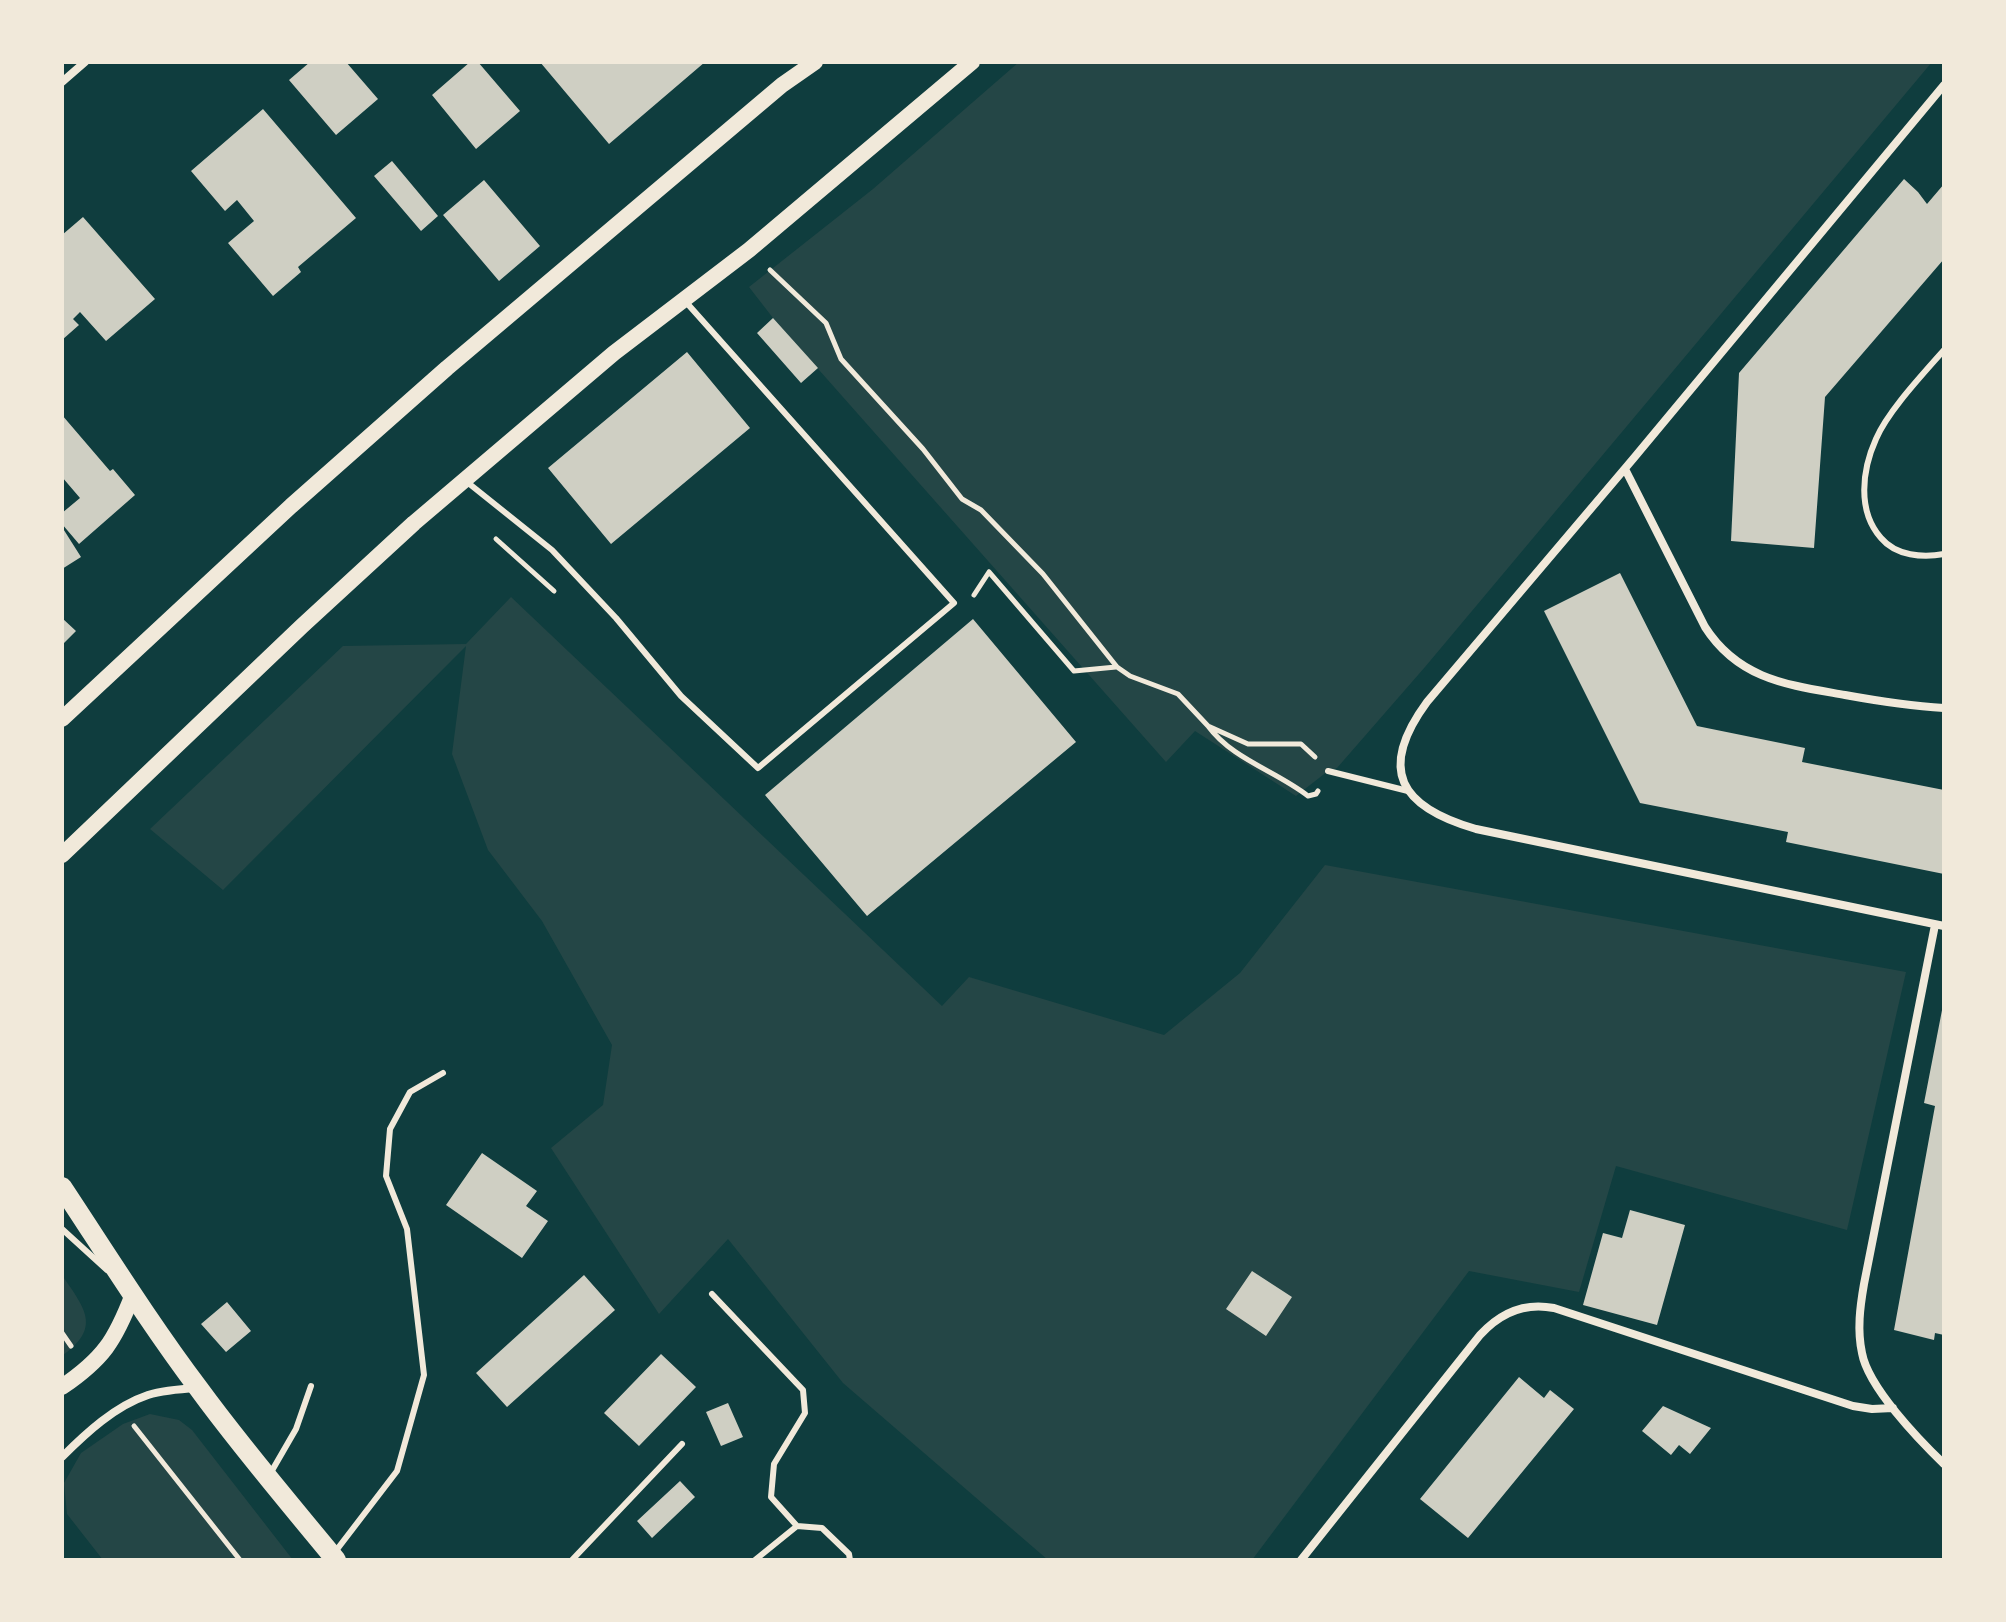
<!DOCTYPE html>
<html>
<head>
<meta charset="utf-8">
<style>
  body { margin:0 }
  #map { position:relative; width:2006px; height:1622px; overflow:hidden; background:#0f3d3e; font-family:Quicksand,sans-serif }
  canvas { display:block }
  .frame { position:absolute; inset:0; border:64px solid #f1e9da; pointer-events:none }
</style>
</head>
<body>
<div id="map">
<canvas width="2006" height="1622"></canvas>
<div class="frame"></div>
</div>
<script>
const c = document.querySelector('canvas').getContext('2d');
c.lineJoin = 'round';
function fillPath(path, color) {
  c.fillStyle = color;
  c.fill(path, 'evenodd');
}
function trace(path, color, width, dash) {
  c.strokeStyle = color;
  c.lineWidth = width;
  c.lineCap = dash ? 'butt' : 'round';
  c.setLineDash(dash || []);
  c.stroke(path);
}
const green = new Path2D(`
  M1019,62h913l-507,605 -88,101 -9,3 -32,25 -101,-65 -29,31 -393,-444 -24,-31 124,-98z
  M511,597l431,409 27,-29 195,58 76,-62 85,-108 581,107 -59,258 -231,-64 -37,126 -110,-21 -217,289h-204l-205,-177 -115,-144 -69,75 -108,-166 52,-43 9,-60 -70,-124 -54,-71 -36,-96 14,-108 -243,244 -73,-61 193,-183 123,-2z
  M62,1275c23,34 40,52 0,81z
  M150,1414l29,6 13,10 101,130h-190l-36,-46 -3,-31 17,-30 42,-29z`);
const building = new Path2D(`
  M310,62h36l32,37 -42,36 -47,-55z
  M470,62h8l42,49 -44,38 -44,-54z
  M540,62h165l-96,82z
  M263,109l93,109 -58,49 3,5 -28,24 -45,-53 26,-22 -17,-21 -12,11 -34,-40z
  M392,161l46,55 -17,15 -47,-55z
  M1904,179l14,13 9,12 17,-20v75l-119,138 -11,151 -83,-7 8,-168z
  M484,180l56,66 -41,35 -56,-66z
  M83,217l72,82 -49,42 -26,-29 -7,7 6,6 -17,15v-105z
  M773,318l45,50 -17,15 -44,-50z
  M687,352l63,76 -139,116 -63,-76z
  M62,415l48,56 3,-2 22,26 -56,49 -17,-20v-11l18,-15 -18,-21z
  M62,527l19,30 -19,12z
  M1620,573l77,153 108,22 -3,14 142,28v84l-158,-32 2,-10 -148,-29 -96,-192z
  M62,618l14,13 -14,14z
  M973,619l103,123 -209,174 -102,-121z
  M1943,1005h1v330l-9,-2 -1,7 -40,-10 41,-224 -11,-3z
  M482,1153l55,38 -11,15 22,15 -26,37 -76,-53z
  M1630,1210l55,15 -28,100 -74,-20 20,-72 19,5z
  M1252,1271l40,26 -26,39 -40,-27z
  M584,1275l31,35 -108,97 -31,-34z
  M227,1302l24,29 -25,21 -25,-28z
  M661,1354l35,33 -57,59 -35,-33z
  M1519,1377l25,21 6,-8 24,19 -106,129 -48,-39z
  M728,1403l15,34 -22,9 -15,-34z
  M1663,1406l48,22 -21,26 -11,-9 -8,10 -29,-24z
  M680,1481l15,16 -43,41 -15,-17z`);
const path = new Path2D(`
  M770,270l56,53 15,36 82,90 39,50 19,11 62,64 74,93 13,9 48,18 30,32 40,18h53l14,13
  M496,539l58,52
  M989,572l85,99 42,-4
  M974,595l15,-23
  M1208,726c24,33 68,45 100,70l8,-2 2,-3
  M62,1333l9,13
  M134,1426l106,134`);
const service = new Path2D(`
  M1944,350c-21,24 -56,61 -68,89 -14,31 -19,72 5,99 15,18 42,20 63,16
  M467,482l85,68 64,68 65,78 77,72 196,-165 -269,-302
  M1328,771l80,20
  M62,1229l45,41
  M712,1294l91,96 2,23 -31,51 -3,33 26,29 25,2 27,26 1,6
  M270,1474l26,-45 15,-43
  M335,1552l62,-81 27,-96 -17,-146 -21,-53 4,-47 20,-37 33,-19
  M572,1560l110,-116
  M755,1560l42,-34`);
const minor = new Path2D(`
  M62,82l23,-20
  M1944,85l-311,374 -206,243c-50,68 -27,105 49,127l468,97
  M1625,469l80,158c34,53 84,58 140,68 33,6 66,11 99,13
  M1935,925l-71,359c-4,23 -7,46 -2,69 6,34 57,87 82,111
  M62,1457c24,-24 53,-51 86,-62 16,-5 32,-6 49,-7
  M1301,1560l179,-225c20,-22 44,-33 74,-27l299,98 19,3 21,-1`);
const secondary = new Path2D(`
  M62,719l229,-213 156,-138 335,-283 33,-23
  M62,855l240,-229 112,-103 200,-170 135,-103 223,-188
  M62,1387c41,-28 53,-46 71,-93`);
const primary = new Path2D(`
  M62,1187c45,68 88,137 137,202 43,59 91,115 137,171`);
fillPath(green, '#244646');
fillPath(building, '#cfcfc3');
trace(path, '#f1e9da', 5);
trace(service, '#f1e9da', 6);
trace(minor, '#f1e9da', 8);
trace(secondary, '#f1e9da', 16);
trace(primary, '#f1e9da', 20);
</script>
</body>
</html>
